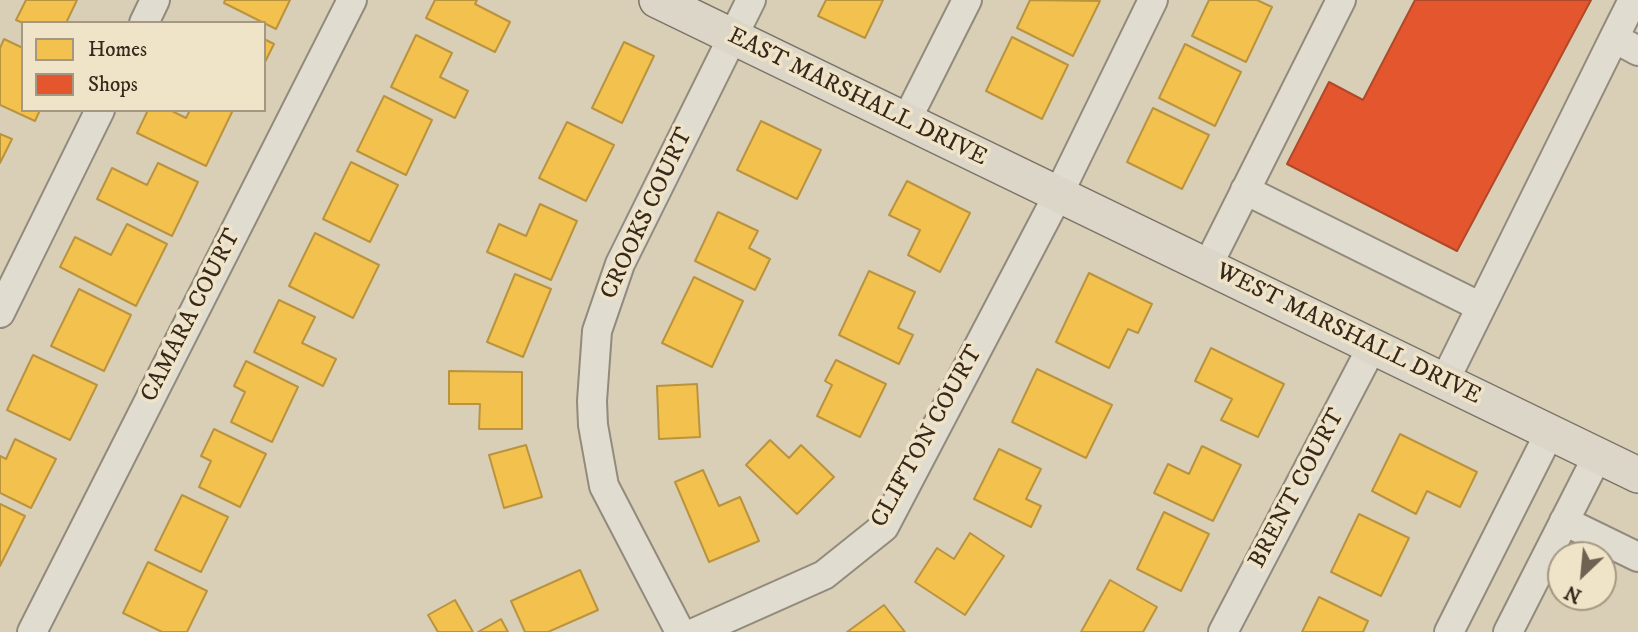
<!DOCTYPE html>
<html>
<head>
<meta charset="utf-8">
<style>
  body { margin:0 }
  #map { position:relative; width:1638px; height:632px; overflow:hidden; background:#d9cfb7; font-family:"IM FELL DW Pica",serif }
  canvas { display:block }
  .legend { position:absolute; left:21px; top:21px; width:245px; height:91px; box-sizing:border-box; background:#efe4c7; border:2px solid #a59883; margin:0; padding:9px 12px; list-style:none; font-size:21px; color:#37271c }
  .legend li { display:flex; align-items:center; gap:14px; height:35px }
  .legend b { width:35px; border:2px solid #a59883 }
  .north { position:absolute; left:1547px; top:541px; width:70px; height:70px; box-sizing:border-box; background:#efe4c7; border:2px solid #a59883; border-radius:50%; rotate:206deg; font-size:19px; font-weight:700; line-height:28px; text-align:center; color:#37271c }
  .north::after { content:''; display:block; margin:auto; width:24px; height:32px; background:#706252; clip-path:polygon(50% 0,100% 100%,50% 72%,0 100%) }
</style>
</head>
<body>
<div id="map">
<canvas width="1638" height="632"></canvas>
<ul class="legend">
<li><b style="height:19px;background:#f2c14e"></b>Homes</li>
<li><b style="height:19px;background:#e4572e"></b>Shops</li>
</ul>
<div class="north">N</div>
</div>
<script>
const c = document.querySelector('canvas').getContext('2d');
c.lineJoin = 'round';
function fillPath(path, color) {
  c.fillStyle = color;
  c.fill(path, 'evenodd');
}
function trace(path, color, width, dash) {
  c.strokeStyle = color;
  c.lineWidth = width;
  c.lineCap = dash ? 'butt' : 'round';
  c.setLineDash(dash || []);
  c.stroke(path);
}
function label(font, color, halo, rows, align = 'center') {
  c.font = font + ' "IM FELL DW Pica",serif';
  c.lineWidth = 7;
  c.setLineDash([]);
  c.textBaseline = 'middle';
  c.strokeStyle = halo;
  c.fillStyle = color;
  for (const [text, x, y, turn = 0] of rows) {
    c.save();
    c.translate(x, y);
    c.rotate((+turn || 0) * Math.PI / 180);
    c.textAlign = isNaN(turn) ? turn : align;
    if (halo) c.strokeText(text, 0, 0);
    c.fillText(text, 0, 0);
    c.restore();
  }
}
const homes = new Path2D(`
  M26,0h51l-11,23h-43l-7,-3z
  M225,0h65l-14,29 -52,-26z
  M435,0h42l-2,4 35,18 -15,30 -69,-34z
  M826,0h57l-18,38 -47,-22z
  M1030,0l70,1 -27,55 -56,-28z
  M1209,0h48l15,7 -26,55 -54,-26z
  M416,35l36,18 -12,24 28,14 -13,27 -64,-31z
  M1012,37l56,28 -26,54 -56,-28z
  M4,39l19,9v62h17l-5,11 -35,-16v-57z
  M264,39l10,5 -10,20z
  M624,42l30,14 -32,67 -30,-15z
  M1185,44l56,28 -26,54 -56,-28z
  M384,96l48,24 -26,55 -49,-24z
  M1153,108l56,27 -27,54 -55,-27z
  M148,110h22l16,8 4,-8h43l-27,56 -69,-33z
  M761,121l60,29 -24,49 -60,-29z
  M567,122l47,23 -28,56 -47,-23z
  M0,134l12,5 -12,24z
  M351,162l47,23 -28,57 -47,-23z
  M158,163l40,19 -26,54 -75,-37 15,-31 35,17z
  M907,181l63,32 -30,59 -32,-17 12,-25 -31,-15z
  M540,204l37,17 -26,59 -64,-28 12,-28 27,12z
  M718,212l40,19 -9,17 21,11 -15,31 -60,-29z
  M127,224l40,20 -31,62 -76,-39 15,-30 36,18z
  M315,233l64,32 -26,53 -64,-32z
  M869,271l46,21 -17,36 15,7 -14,29 -60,-29z
  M1089,273l63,31 -14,29 -10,-4 -19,39 -53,-26z
  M515,274l36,15 -28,68 -36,-15z
  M694,277l49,24 -31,66 -50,-24z
  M79,289l52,26 -27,56 -53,-25z
  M279,300l36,17 -13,26 34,16 -13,27 -69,-34z
  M1211,348l73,36 -26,53 -37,-17 11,-21 -37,-18z
  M33,355l64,30 -27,55 -63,-30z
  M836,360l50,24 -26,53 -43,-21 15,-31 -7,-4z
  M246,361l52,26 -26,55 -41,-20 14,-30 -11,-6z
  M1037,369l75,36 -26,53 -74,-36z
  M449,371l73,1v57h-43l1,-25h-31z
  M697,384l3,53 -41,2 -2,-53z
  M214,429l52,25 -26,53 -41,-20 12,-26 -10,-5z
  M1400,434l77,38 -17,35 -33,-16 -11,23 -44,-23z
  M15,439l41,20 -25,49 -31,-15v-37l6,3z
  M770,440l19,18 12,-13 33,32 -37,37 -51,-49z
  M526,445l16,52 -38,11 -15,-53z
  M1202,446l39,19 -28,56 -59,-28 14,-29 21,10z
  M999,449l42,20 -15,30 15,7 -10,21 -57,-28z
  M703,470l16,36 21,-9 19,44 -50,21 -34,-80z
  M182,495l46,22 -27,55 -46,-22z
  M0,504l25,12 -25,50z
  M1164,512l45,22 -28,57 -44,-22z
  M1359,514l50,24 -28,58 -50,-24z
  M970,533l34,23 -39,59 -50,-33 22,-34 17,11z
  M148,562l59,29 -20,41h-25l-39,-19z
  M580,570l18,40 -50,22h-23l-14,-31z
  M1110,580l47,27 -14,25h-62z
  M1319,597l49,24 -5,11h-61z
  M455,600l18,32h-35l-10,-17z
  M884,605l21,27h-58z
  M501,619l7,13h-30z`);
const shops = new Path2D(`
  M1415,0h176l-134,251 -170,-87 42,-82 34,18z`);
const minor = new Path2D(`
  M144,23l11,-23
  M1614,38l19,-38
  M906,121l61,-121
  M1245,190l236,117
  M1207,267l134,-267
  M0,313l100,-203
  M1444,382l170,-344 24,13
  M1564,521l74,36
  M32,632l320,-632
  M680,632l-76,-146 -11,-61 -1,-24 5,-70 23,-67 131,-264
  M696,632l128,-57 60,-48 174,-332 95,-195
  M1223,632l149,-285
  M1449,632l101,-200
  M1508,632l90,-177`);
const major = new Path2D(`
  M657,0l981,475`);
const streetNames = [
  ["EAST MARSHALL DRIVE",857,98,26],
  ["CROOKS COURT",648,214,-65],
  ["CAMARA COURT",192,316,-63],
  ["WEST MARSHALL DRIVE",1348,335,26],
  ["CLIFTON COURT",928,437,-61],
  ["BRENT COURT",1298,489,-62]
];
fillPath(homes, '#f2c14e');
trace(homes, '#ba933f', 2);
fillPath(shops, '#e4572e');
trace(shops, '#b04929', 2);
trace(minor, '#928a7c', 32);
trace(major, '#7b7467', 38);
trace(minor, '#e1dcd0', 28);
trace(major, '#dcd6c8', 35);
label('24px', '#37271c', '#efe4c7', streetNames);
</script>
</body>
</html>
